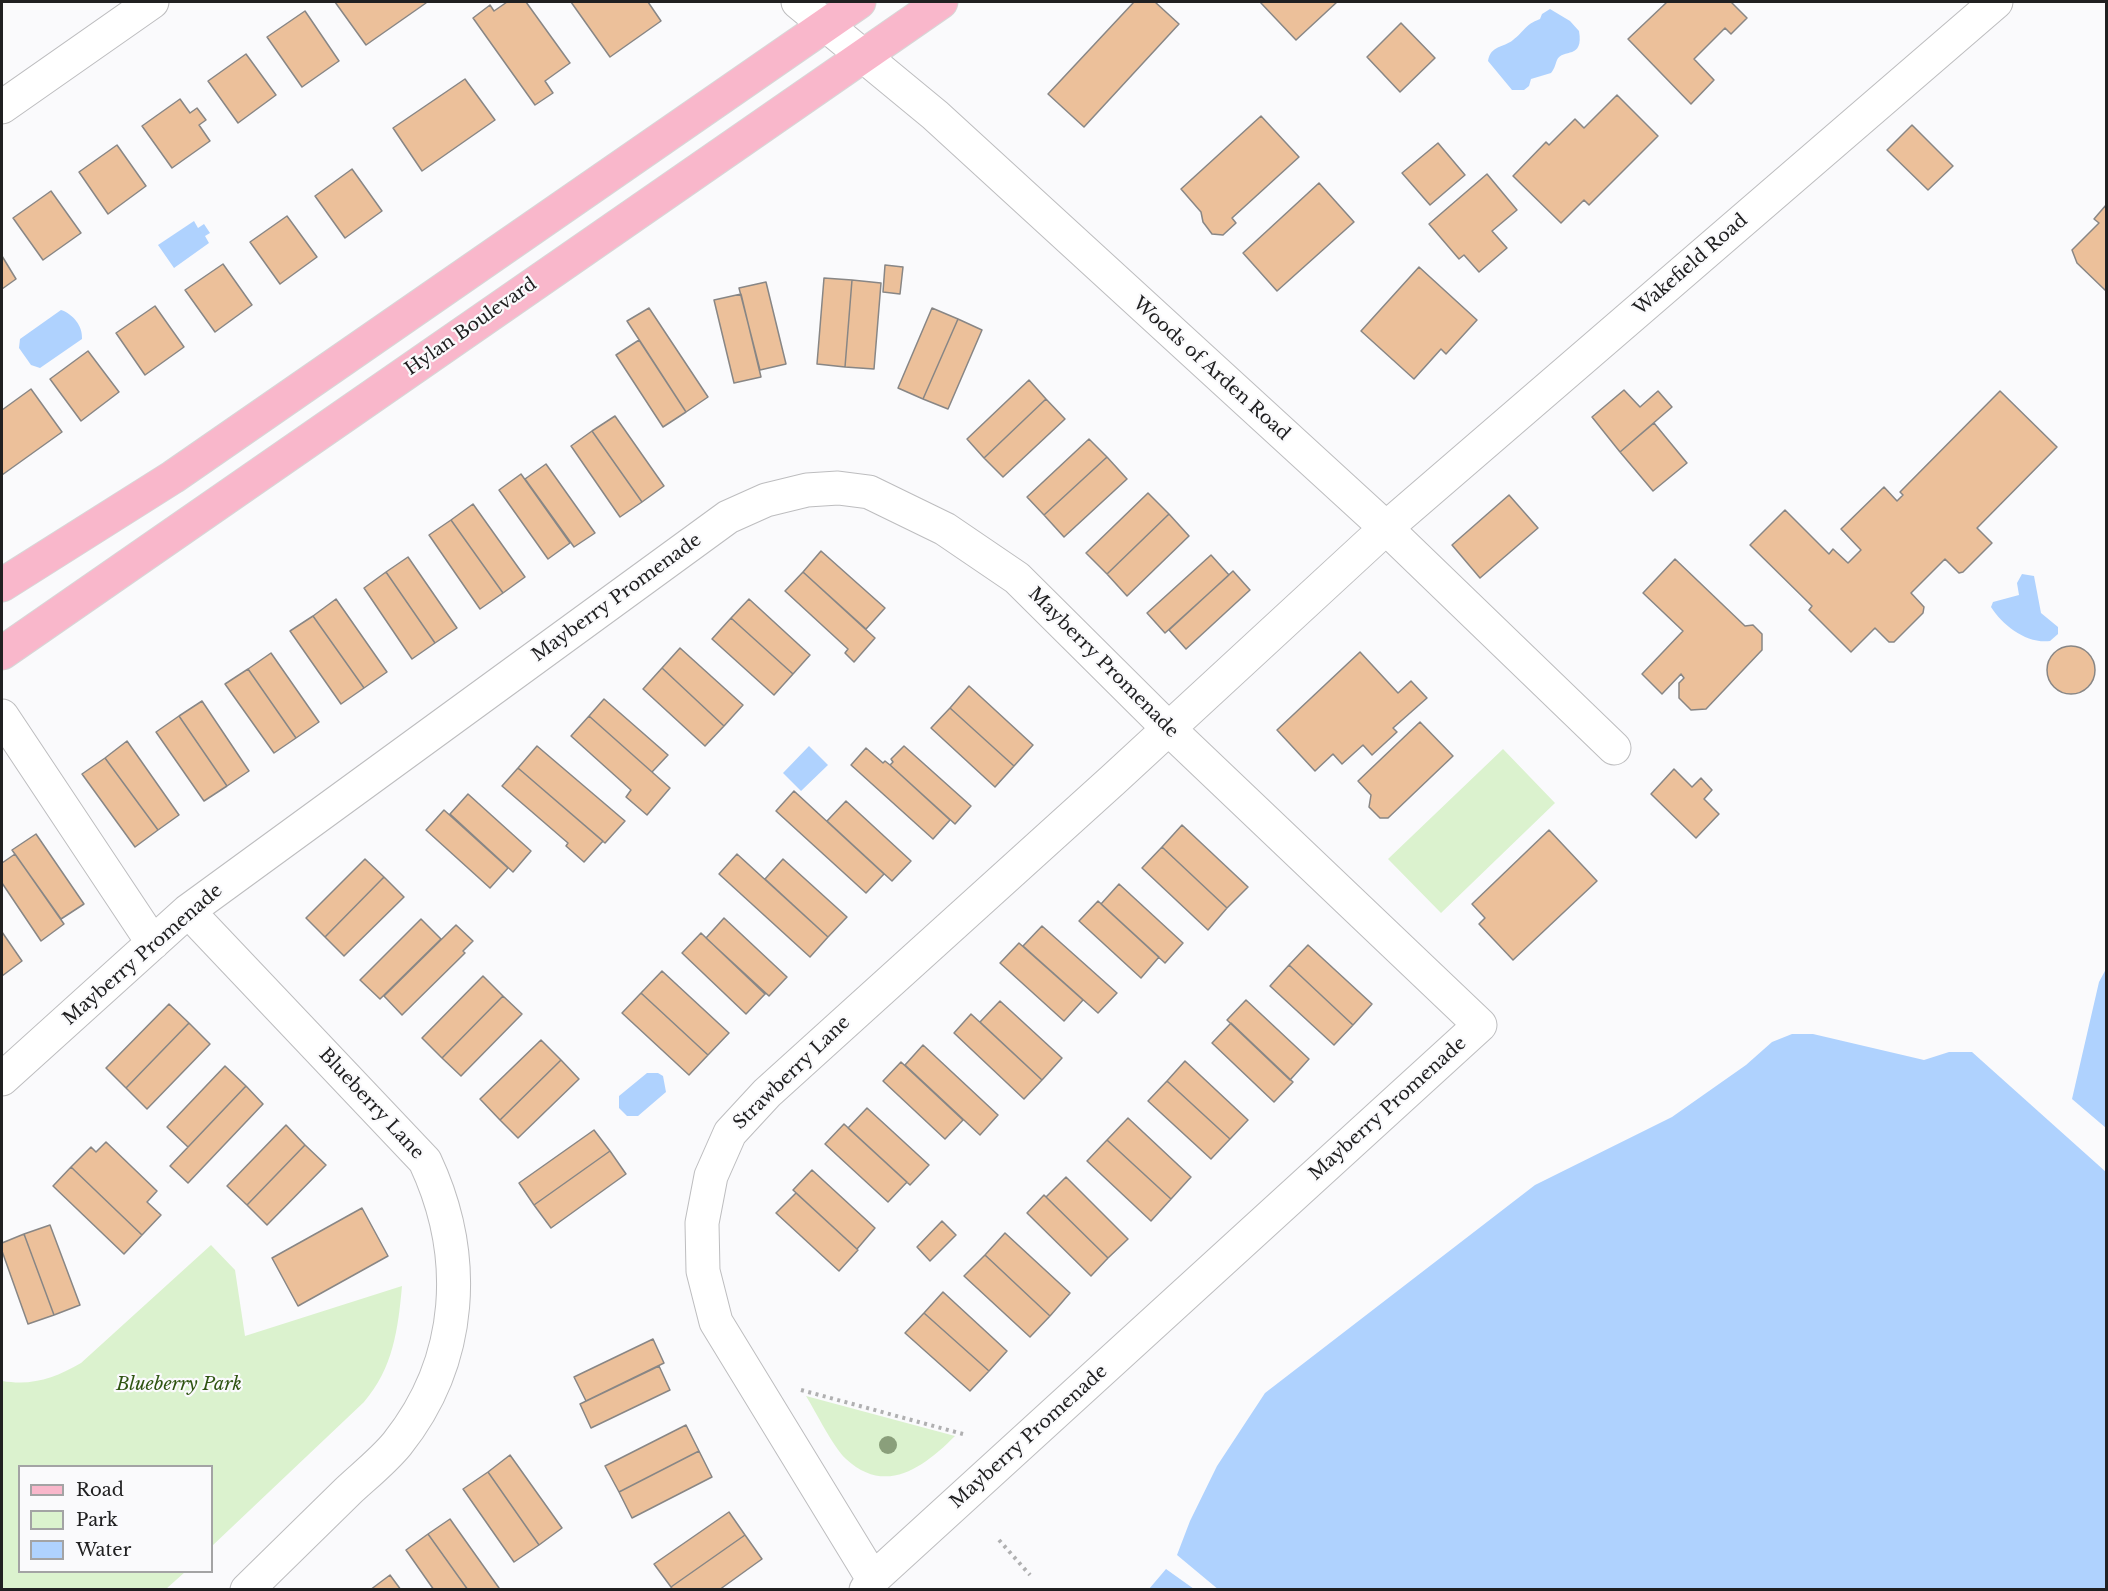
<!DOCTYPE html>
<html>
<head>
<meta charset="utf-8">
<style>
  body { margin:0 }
  #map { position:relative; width:2108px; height:1591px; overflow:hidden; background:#fafafc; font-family:"Libre Baskerville",serif }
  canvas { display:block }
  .frame { position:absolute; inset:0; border:3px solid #202021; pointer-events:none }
  .legend { position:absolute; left:18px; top:1465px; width:195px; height:108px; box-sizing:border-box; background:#fafafc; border:2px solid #a3a3a4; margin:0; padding:8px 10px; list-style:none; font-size:18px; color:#202021 }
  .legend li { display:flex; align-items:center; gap:12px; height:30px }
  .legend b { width:30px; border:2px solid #a3a3a4 }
</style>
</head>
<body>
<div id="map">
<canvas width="2108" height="1591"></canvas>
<div class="frame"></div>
<ul class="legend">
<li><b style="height:8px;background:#f9b7cb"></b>Road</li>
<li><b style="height:16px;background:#dbf2ce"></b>Park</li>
<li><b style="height:16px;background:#afd2fe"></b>Water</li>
</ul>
</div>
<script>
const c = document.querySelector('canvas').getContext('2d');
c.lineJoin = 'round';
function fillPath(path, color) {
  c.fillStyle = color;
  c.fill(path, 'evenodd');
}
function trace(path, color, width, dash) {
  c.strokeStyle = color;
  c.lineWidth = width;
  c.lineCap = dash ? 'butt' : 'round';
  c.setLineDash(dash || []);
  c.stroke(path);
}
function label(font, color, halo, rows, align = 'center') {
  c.font = font + ' "Libre Baskerville",serif';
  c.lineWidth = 4.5;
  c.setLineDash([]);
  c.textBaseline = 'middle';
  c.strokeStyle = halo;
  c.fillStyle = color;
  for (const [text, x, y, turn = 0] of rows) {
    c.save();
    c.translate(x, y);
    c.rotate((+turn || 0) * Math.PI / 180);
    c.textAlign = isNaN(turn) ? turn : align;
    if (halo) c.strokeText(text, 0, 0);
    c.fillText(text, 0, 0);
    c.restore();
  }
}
const green = new Path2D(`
  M1503,749l52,54 -114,110 -53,-54z
  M211,1245l24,25 10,66 157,-50c-4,44 -9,82 -38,116l-152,144v-80h-192v106h165l-19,17h-164v-208c31,5 53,-3 79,-18z
  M806,1396l149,40c-31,31 -69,60 -109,23 -13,-12 -30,-47 -40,-63z`);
const water = new Path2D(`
  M1550,9l20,12 9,10c5,29 -16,17 -22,29 -2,5 -2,8 -6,13l-20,6 -2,7 -5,4h-12l-24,-29c3,-16 15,-13 25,-21 12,-9 11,-15 27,-21l2,-5z
  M194,221l4,7 6,-4 6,9 -5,3 4,7 -35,25 -16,-23z
  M61,310c12,4 22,16 21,29l-42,29 -9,-3 -12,-17 1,-9z
  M2022,574l12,2 7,37 17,14v7l-8,7c-23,3 -47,-15 -59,-34l2,-5 26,-7 -2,-12z
  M809,746l19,19 -27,26 -18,-18z
  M2106,969v159l-34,-29 27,-117z
  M1792,1034h21l111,26 25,-8h23l134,120v417l-887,1 -42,-35 13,-34 27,-55 48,-73 270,-208 137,-68 74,-52 26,-23z
  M647,1073h11l5,3 3,16 -28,24h-11l-8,-8v-12z
  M1166,1569l28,20h-45z`);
const building = new Path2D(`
  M335,2h91v1l-60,42z
  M507,2h19l44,61 -25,18 8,12 -18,12 -62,-87 17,-13 4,6z
  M571,2h77l13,19 -51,36z
  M1134,2h21l24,22 -95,103 -36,-33z
  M1260,2h77l-41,38z
  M1667,2h64l16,16 -16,16 -6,-6 -31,31 20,21 -23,24 -63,-65z
  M305,11l34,50 -37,26 -35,-50z
  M1401,23l34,35 -35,34 -33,-35z
  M246,54l30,41 -38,28 -30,-42z
  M465,79l30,41 -73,51 -29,-43z
  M1617,95l41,41 -69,69 -5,-5 -23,23 -48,-47 33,-34 3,3 26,-26 9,9z
  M180,99l10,14 7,-5 9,12 -7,5 11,16 -38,27 -30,-42z
  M1261,116l38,41 -67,61 4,5 -13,12 -11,-1 -9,-12 -2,-10 -20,-23z
  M1912,125l41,41 -25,24 -41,-40z
  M1438,143l27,32 -35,30 -28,-32z
  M117,145l29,41 -38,28 -29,-42z
  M352,169l30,42 -37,27 -30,-42z
  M1487,174l30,36 -25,21 15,17 -28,24 -15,-17 -5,4 -30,-35z
  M1319,183l35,39 -77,69 -34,-38z
  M51,191l30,42 -38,27 -30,-42z
  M2106,205v86l-29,-28 -5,-13 27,-27 -5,-4z
  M287,216l30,41 -37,27 -30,-42z
  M2,256l14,23 -14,10z
  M223,264l29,41 -37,27 -30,-42z
  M885,265l18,2 -3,27 -17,-2z
  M1419,267l58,53 -31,34 -5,-5 -27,30 -53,-48z
  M824,278l28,2 -7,87 -28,-3z
  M852,280l29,3 -7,86 -29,-2z
  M766,282l20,82 -26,6 -21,-82z
  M741,294l20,83 -27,6 -20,-83z
  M155,306l29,41 -39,28 -29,-42z
  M649,308l59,89 -22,15 -59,-91z
  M932,308l26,11 -35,80 -25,-11z
  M958,319l24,11 -34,79 -25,-10z
  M639,340l47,72 -23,15 -47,-72z
  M88,351l31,41 -38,29 -31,-42z
  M1029,380l17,19 -62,59 -17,-19z
  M31,389l31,43 -60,43v-65z
  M1624,390l16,17 18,-16 14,16 -52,45 -28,-35z
  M2000,391l57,56 -80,81 15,15 -29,29 -4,1 -14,-14 -34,34 13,14 -1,6 -29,29h-5l-14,-14 -24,24 -42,-42 3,-4 -62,-61 35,-35 44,44 4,-5 15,14 13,-13 -20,-21 43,-42 13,14 6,-6 -3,-3z
  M1046,399l19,20 -62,58 -19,-19z
  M615,416l49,70 -22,16 -50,-71z
  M1654,423l33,40 -34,28 -33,-39z
  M592,431l50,71 -22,15 -49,-71z
  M1089,439l18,18 -63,58 -17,-18z
  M1107,457l20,22 -63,58 -20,-22z
  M546,464l49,69 -21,14 -49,-68z
  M521,474l49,69 -22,16 -49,-69z
  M1148,493l21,21 -62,60 -21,-21z
  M1509,495l29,33 -58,50 -28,-33z
  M473,504l52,73 -22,16 -52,-73z
  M1169,514l20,22 -62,60 -20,-22z
  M451,520l52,73 -23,16 -51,-74z
  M821,551l64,57 -19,21 -63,-57z
  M1211,555l18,20 -64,58 -18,-20z
  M408,557l49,71 -22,15 -49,-71z
  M1675,559l70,67 8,-1 9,9v16l-56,59 -15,1 -12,-12v-15l5,-5 -3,-4 -19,20 -20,-20 41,-43 -40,-38z
  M1233,571l17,19 -64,59 -17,-19z
  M386,572l49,71 -23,16 -48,-71z
  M803,572l72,66 -21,24 -9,-9 3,-4 -63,-58z
  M336,599l51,73 -23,16 -51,-72z
  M749,599l61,56 -17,19 -62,-56z
  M313,616l51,72 -23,16 -51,-73z
  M731,618l62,56 -19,21 -62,-56z
  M2047 670a24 24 0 1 1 48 0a24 24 0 1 1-48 0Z
  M680,648l63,57 -19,21 -62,-58z
  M1360,652l38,41 13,-12 16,17 -34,30 4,4 -25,23 -9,-10 -21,19 -9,-10 -18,17 -38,-41z
  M271,653l48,69 -23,16 -48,-69z
  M662,668l62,58 -19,20 -62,-57z
  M248,669l48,69 -22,15 -49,-69z
  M969,686l64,59 -19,21 -64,-58z
  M604,699l64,56 -16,17 -63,-56z
  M202,701l47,70 -22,15 -48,-70z
  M950,708l64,58 -19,21 -64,-59z
  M179,716l48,70 -23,15 -48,-69z
  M589,716l81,72 -23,27 -21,-18 5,-7 -60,-54z
  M1420,722l33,34 -65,62h-8l-11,-11 2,-12 -13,-14z
  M127,741l52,74 -21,15 -53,-72z
  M537,746l88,75 -20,22 -87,-75z
  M904,746l67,60 -16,18 -65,-59 3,-3 -2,-3z
  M866,748l17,15 2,-2 5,4 60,55 -17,19 -82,-74z
  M105,758l53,72 -23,17 -53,-73z
  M518,768l85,73 -19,21 -18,-16 2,-3 -66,-57z
  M1674,769l18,18 9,-9 11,12 -8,9 15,15 -23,24 -45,-44z
  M794,791l90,83 -18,19 -90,-82z
  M468,794l63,57 -18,21 -63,-58z
  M846,801l65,60 -19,20 -65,-60z
  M444,810l64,58 -18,20 -64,-58z
  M1182,825l66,62 -21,21 -65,-61z
  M1549,830l48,51 -84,79 -34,-36 6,-6 -13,-14z
  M36,834l48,70 -23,15 -49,-69z
  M1162,847l65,61 -19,22 -66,-62z
  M15,854l49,70 -23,17 -39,-58v-20z
  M737,854l91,83 -18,20 -91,-83z
  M365,859l19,18 -59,60 -19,-19z
  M783,859l64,58 -19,20 -63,-58z
  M384,877l20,20 -60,59 -19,-19z
  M1119,884l64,59 -18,20 -64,-59z
  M1098,901l61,56 -18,21 -62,-57z
  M724,918l63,59 -18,19 -63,-58z
  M421,919l20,20 -61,60 -20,-19z
  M456,925l17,16 -10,10 2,2 -63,62 -18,-19z
  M1042,926l75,67 -19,20 -75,-67z
  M2,932l20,29 -20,15z
  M701,933l64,61 -19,20 -64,-61z
  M1019,943l64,57 -19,21 -64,-58z
  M1308,945l64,59 -19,21 -64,-60z
  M1289,965l64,60 -19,20 -64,-59z
  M662,971l67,62 -21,22 -67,-62z
  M483,976l20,20 -61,62 -20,-20z
  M641,993l67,62 -19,20 -67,-62z
  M503,996l19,18 -61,62 -19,-18z
  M1246,1000l63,59 -19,21 -63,-60z
  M1000,1001l62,57 -20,22 -62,-58z
  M169,1004l20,19 -63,65 -20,-20z
  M971,1014l71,66 -18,19 -70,-66z
  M189,1023l21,21 -63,65 -21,-21z
  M1231,1023l62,59 -19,20 -62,-59z
  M541,1040l20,20 -61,60 -20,-21z
  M923,1045l75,70 -18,20 -75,-70z
  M561,1060l18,19 -61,59 -18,-18z
  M1185,1061l63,59 -18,19 -63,-58z
  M901,1062l62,58 -18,19 -62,-58z
  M225,1066l21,20 -58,61 -21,-20z
  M1167,1081l63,58 -19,20 -63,-58z
  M246,1086l17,18 -75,79 -18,-17z
  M867,1108l62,57 -19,20 -62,-57z
  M1128,1118l63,59 -20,22 -64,-59z
  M844,1124l63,58 -19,20 -63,-58z
  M286,1125l19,20 -58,60 -20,-19z
  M594,1130l16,21 -76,54 -15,-22z
  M1107,1140l64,59 -20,22 -64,-60z
  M106,1142l51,49 -10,11 14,13 -19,20 -71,-68 20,-20 5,5z
  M305,1145l21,20 -59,60 -20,-20z
  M610,1151l16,23 -75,54 -17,-23z
  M71,1167l71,68 -18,19 -71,-68z
  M812,1170l63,58 -18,21 -64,-59z
  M1066,1177l62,62 -20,19 -62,-61z
  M796,1193l62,57 -19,21 -63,-58z
  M1044,1195l64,63 -17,18 -64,-63z
  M362,1208l26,48 -90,50 -26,-48z
  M942,1221l14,14 -26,26 -13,-14z
  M50,1225l30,80 -26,10 -30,-81z
  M1005,1233l65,60 -20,23 -65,-61z
  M24,1234l30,81 -26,9 -26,-73v-8z
  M985,1255l65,61 -20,21 -66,-61z
  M943,1292l64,59 -18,20 -65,-58z
  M924,1313l65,58 -19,20 -65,-58z
  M653,1339l11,24 -78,38 -12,-24z
  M659,1366l11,24 -79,38 -11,-24z
  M686,1425l13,26 -80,41 -14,-26z
  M699,1451l13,26 -80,41 -13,-26z
  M510,1455l52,73 -23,17 -51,-73z
  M488,1472l51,73 -25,17 -51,-73z
  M729,1512l16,23 -74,52 -17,-23z
  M450,1519l49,69 -2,2h-29l-40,-56z
  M428,1534l40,56h-34l-28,-40z
  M745,1535l17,24 -43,31h-46l-2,-3z
  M390,1575l11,15h-31z`);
const path = new Path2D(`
  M801,1390l162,44
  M999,1540l31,35`);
const minor = new Path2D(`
  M798,2l137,113 451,413 228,220
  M2,107l150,-105
  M2,716l151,227
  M188,911l237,250c44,94 39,199 -28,283 -14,17 -33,32 -49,47 -34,33 -67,66 -101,99
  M2,1079l186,-168 540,-394 38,-17 41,-10 31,-2 31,4 76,37 72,49 152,151 311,296 -607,554 -7,11
  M873,1579l-157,-257 -13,-51 -1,-48 9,-47 19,-43 37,-40 347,-314 272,-251 610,-526`);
const major = new Path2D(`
  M2,585l171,-108 686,-475
  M2,653l939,-651`);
const trees = [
  [888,1445]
];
const streetNames = [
  ["Wakefield Road",1691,265,-41],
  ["Hylan Boulevard",471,327,-35],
  ["Woods of Arden Road",1211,369,42],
  ["Mayberry Promenade",617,598,-36],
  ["Mayberry Promenade",1103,663,45],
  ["Mayberry Promenade",143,955,-41],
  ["Strawberry Lane",792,1073,-44],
  ["Blueberry Lane",371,1104,47],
  ["Mayberry Promenade",1388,1109,-42],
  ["Mayberry Promenade",1029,1437,-42]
];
const parkNames = [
  ["Blueberry Park",179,1385]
];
fillPath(green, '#dbf2ce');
fillPath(water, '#afd2fe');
fillPath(building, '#ecc09a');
trace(building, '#888685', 1.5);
trace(minor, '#bdbdbf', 35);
trace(major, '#d7d7d7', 35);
trace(path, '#b0b0b1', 4, [3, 4.5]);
trace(minor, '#fff', 33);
trace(major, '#f9b7cb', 33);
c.fillStyle = '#8a9f7b';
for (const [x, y] of trees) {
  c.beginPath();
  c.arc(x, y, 9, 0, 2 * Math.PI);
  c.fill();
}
label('18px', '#202021', '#fafafc', streetNames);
label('italic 18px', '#2f5412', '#fafafc', parkNames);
</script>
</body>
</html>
